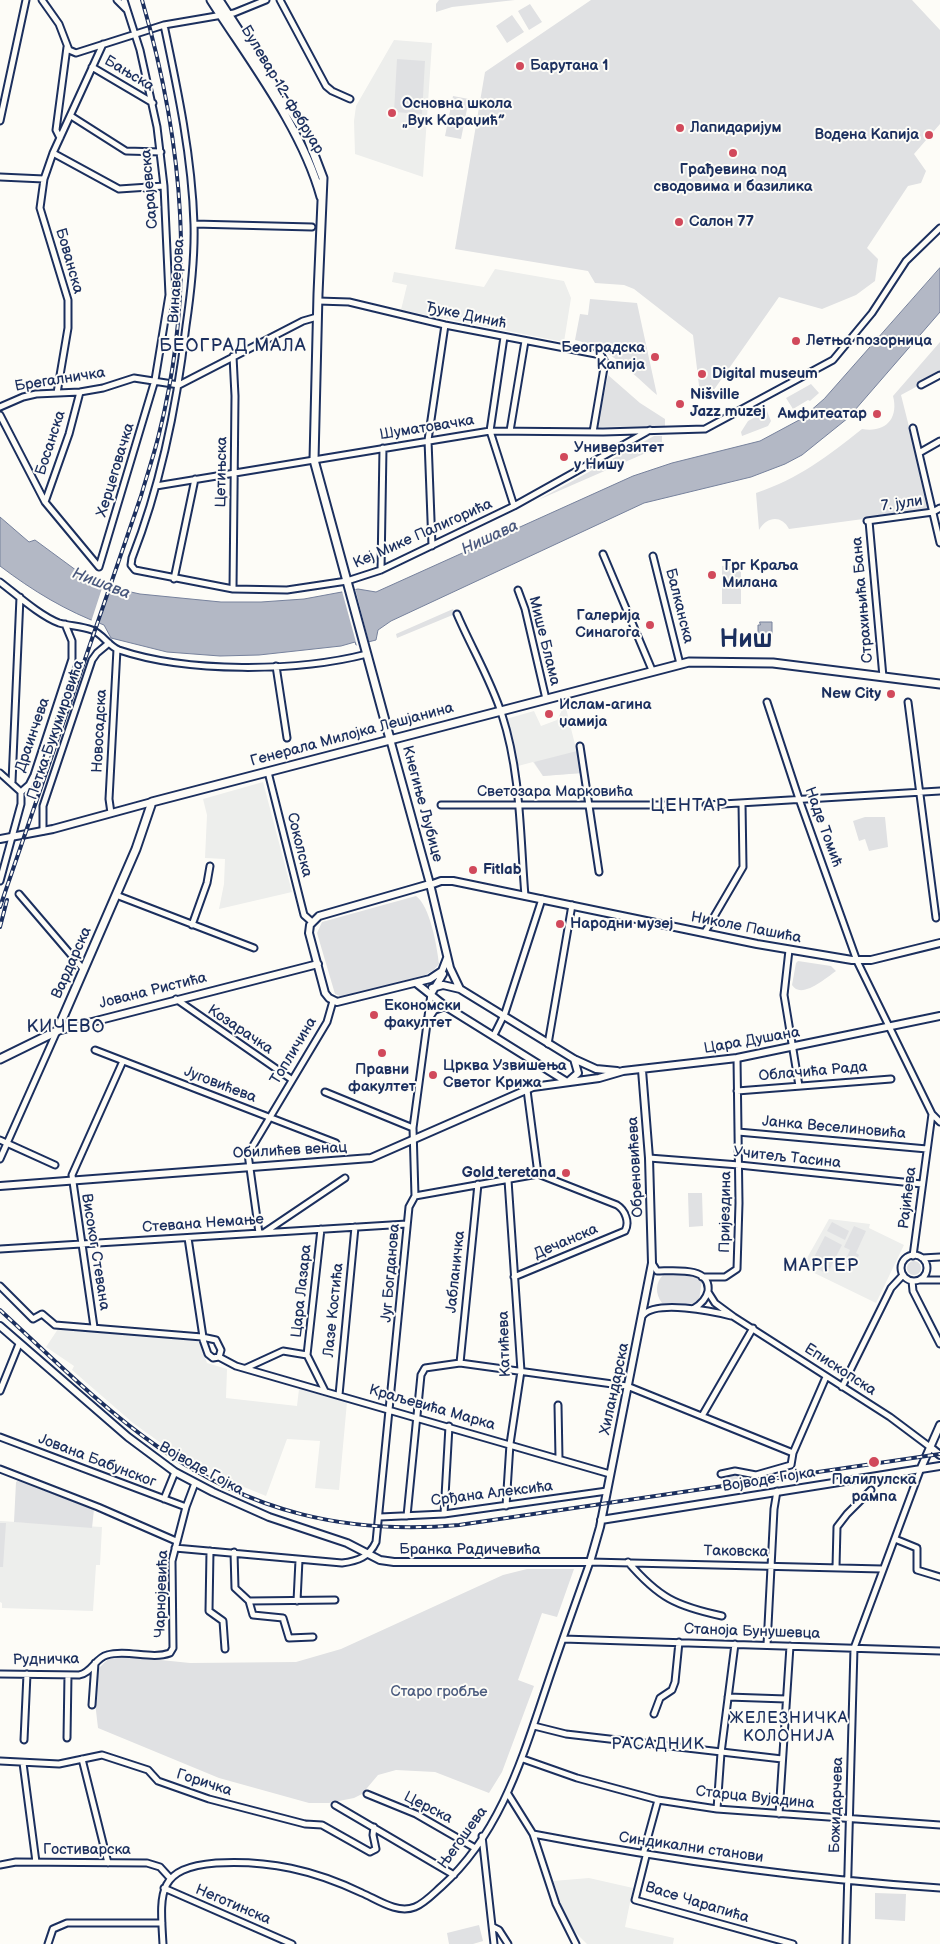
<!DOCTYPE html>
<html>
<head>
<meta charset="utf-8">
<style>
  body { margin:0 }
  canvas { display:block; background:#fdfcf7 }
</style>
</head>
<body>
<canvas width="940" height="1944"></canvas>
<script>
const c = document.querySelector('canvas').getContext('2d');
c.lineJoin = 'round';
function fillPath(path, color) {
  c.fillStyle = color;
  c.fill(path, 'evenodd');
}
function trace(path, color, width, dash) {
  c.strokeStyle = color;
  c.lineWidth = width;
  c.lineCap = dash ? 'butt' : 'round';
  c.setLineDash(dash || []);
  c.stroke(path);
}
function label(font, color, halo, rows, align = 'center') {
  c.font = font + ' "Balsamiq Sans",sans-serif';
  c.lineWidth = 4;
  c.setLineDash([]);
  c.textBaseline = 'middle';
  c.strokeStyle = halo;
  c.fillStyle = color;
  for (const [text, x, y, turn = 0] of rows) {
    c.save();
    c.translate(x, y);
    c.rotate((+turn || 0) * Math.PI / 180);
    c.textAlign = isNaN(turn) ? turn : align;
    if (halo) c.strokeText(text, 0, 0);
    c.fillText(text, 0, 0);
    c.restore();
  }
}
const built = new Path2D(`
  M394,40l38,3 -9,134 -68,-23 -1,-33 2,-15z
  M495,269l69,12 7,17 -7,44 -163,-32 6,-25 -15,-3 2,-10 90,15z
  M565,704l17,69 -39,3 -10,-14 -15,4 -12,-47 28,-8 7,15 16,-6 5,-10 -2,-5z
  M263,782l29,110 -73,17 5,-25 1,-25 -20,-1 2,-43 -4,-16z
  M829,1219l41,5 -1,4 35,17 -28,58 -74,-36z
  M58,1329l137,11 5,3 7,20 20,6 -1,29 71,8 2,-17 48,13 -8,88 -24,-2 5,-47 -33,-2 -21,57 -22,-9 -72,-36 -39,-28 -61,-53 2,-4 -28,-19z
  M0,1521l102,6 -2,38h-4l-3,46 -91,-3v-5l-2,-1z
  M589,1878l44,10 -8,39 49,11 -1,6h-86l-13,-13 -11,-21 -10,-29z`);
const green = new Path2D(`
  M439,0h76l-63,7 -16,5v-8z
  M591,0h321l28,30v94l-26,30 12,17 -5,12 -13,3 -41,62 11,11 -3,22 -19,14 -34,14 -43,-12 -68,97h-11l-7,-59 -59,-46 -10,-4 -29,-2 -7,-12 -133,-22 30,-177z
  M530,4l12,18 -13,8 -11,-19z
  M512,15l12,17 -17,11 -11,-17z
  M397,59l28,2 -3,53 -28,-2z
  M453,96l16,3 -8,40 -16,-3z
  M590,299l47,4 20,92c-27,-23 -46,-47 -82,-55l5,-26 8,1z
  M940,342v32l-39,21 29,115 -141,19c-7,-14 -22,-13 -30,1l-3,-37c42,-14 72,-37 106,-64 23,4 37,-10 31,-33z
  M608,375l32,28 25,16v7l-68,1z
  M811,384l8,9 -9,8 -2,-1 -15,9 -7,-11z
  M767,411l4,10 -3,5 -26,10 -1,-4 7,-11z
  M654,436h8v13l-14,3 -110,48z
  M722,566h19v38h-19z
  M453,609l2,5 -58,24 -1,-4z
  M577,751l5,22 -39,3 -9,-14z
  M865,817h20l3,30 -19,4 -4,-12 -6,2 -6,-20z
  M416,896c14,10 21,50 23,68l-5,6 -9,5 -83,22 -7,-3 -18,-61 5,-11z
  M798,961l33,5 5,5c-10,7 -35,29 -44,14l4,-22z
  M688,1193h14l1,33 -14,1z
  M832,1222l17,9 -4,9 -18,-9z
  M854,1226l12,5 -10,22 3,2 -8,18 -9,-5 8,-18 -6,-3z
  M825,1236l17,9 -15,29 -17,-9z
  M907 1268a7 7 0 1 1 14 0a7 7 0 1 1-14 0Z
  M664,1274l31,1 7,4 -3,22 -3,3 -34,-1c-7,-9 -7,-21 2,-29z
  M731,1474l16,3v4l-22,3 1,-6z
  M20,1479l74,30 -2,19 -78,-6 2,-40z
  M0,1523h6l-3,44h-3z
  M527,1569h47l-17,48 -15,-4 -24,67 16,6 -32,86 -13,21 -54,-21 -39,-2 -18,5 -16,19 -8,4 -25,5h-20l-90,-25 -121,-50 -3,-26 4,-34 10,-10 13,-2 68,7 106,-1 45,-13 162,-74z
  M875,1893l31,1 -1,27 -30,-2z
  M479,1925l4,16 -10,3h-24l-2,-11z`);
const water = new Path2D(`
  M940,268v44l-92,106 -46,37 -17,9 -34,13 -107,26 -253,118 -13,9 -2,10 -20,5 -1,-3 -14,4 -82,9 -39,1 -53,-4 -56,-14 -7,-13c-38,-14 -71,-34 -104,-59v-49l29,25 6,-2 53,39 29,10 23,5 81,8h40l43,-3 54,-10 18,3 257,-116 39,-13 88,-22 41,-22 23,-20z
  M760,622h12v13l-12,1v-3h-2v-8h2z`);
const pier = new Path2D(`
  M104,582l8,3 -13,40 -8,-3z
  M355,588l14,54 -12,4 -15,-55z`);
const minor = new Path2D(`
  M42,0l17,24 10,26 7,3 88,-28 70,-12 32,-13
  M117,0l9,9
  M280,0l46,86 6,5 18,8
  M164,25c14,66 28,132 30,199 1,34 -3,68 -8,102 -9,79 -25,158 -54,232l-1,7 4,5 98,19 54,1 60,-9 34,-11 133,-64 136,-76
  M92,67l61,36
  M71,116l55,35 35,1
  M0,121l26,-121
  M60,138l-4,-8 11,-83
  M53,153l66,36 45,-3
  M0,177l44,2
  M194,224l118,3
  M318,301l31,1 96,23 156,30 4,7 -12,70
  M504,337l-14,94 24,75
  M921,385l19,-10
  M57,393l11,-65v-28l-28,-92 4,-29 9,-26 50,-109
  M0,407l23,-10 13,-3 44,-2 23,-4 31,-10 45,7 124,-64 14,-4
  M0,415l45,87 54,65 56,-187 14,-85 -5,-109 -7,-59 -17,-77 -16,-50
  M913,428l27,115
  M510,431l15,-90
  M919,453l21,-12
  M156,486l334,-55 113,1 102,-3 128,-69 39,-47 34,-52 34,-33
  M45,502l24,-68 11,-42
  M867,521l66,-9 7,-4
  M869,521l14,156
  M432,546l-4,-106 17,-115
  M603,554l49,116
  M653,556l27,108
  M381,570l2,-122
  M174,579l21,-100
  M0,582c16,12 40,34 59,41 11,3 22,3 33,7 11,4 16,16 27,20 68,23 178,22 248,4
  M233,589l2,-193 -2,-40
  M518,590l7,19 21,90
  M457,614c14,33 34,66 45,101 19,58 18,121 23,181
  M276,666l11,72
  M767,702l32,97 58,162 75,153 8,8
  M908,702l28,216
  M580,746l19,126
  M268,772l36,143 8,7
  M0,773l21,19
  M12,782l8,-185
  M21,792l8,-7 5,-10 38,-116v-18l-7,-17
  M441,805h228
  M706,805l234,-14
  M111,813l-2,-14 8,-150
  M43,831v-25l49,-146 5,-7 12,-10
  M0,881l21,-77v-12
  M19,894l65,76
  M116,895l138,53
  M192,925l15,-42 3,-17
  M705,932l38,-65 -1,-64
  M789,950l-5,45 15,91
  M176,999l115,80
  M494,1035l11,-22 37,-114
  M548,1044l24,-139
  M95,1050l241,93
  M527,1090l11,84
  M737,1091l154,-12
  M325,1092l88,36
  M738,1132l189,17
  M0,1140l55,25
  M649,1158l90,7 183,19
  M0,1159l57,-128
  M415,1196l123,-22 79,31c8,5 13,17 8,26l-111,46
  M265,1232l80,-54
  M259,1233l-11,-79 79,-132 6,-21
  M188,1238l15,99
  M0,1249l407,-25
  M901 1268a13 13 0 1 1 26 0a13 13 0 1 1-26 0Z
  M913,1256l19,-142
  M922,1258l18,-1
  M652,1263l5,8c16,0 54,-5 51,20 -2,9 -8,14 -15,18
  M702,1277h23l12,-8 2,-66 -2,-145
  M921,1280h19
  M912,1281l1,10 27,53
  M0,1286l33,33 9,-5 13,11 147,12
  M708,1292l7,11 19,14 156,100 40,30
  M643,1315c14,-15 69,-4 88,1
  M94,1327l-22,-152 51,-114
  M307,1355l14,-126
  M219,1357l2,-7 -5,-10 -14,-3 6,17 5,4 6,-1 17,9 374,108
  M460,1363l18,-179
  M246,1368l37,-17 24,4 18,36
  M842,1387l49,-99 12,-13
  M0,1391l19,-47
  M339,1395l16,-168
  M558,1405l1,53
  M702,1416l51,-88
  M0,1437l186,70
  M0,1469l98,38 78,34
  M721,1474l14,-3 21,4 35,-10 2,-12 33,-76
  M164,1499l11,-27
  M506,1506l4,-62 11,-73 -13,-191
  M444,1514l5,-88
  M407,1516l14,-141 4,-7 35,-5 167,23 166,67
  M380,1517l64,-3 163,-23
  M895,1539l22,9v22l23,7
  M175,1548l167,15c16,-2 27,-6 34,-21l33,-335 6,-11 -2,-68 18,-134
  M210,1551l-1,60 14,10 2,28
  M234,1552l1,36 14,13 4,14 30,3 6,20 24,-1
  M628,1562c31,36 48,44 94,54
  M836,1567l1,-40 10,-13 24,-24
  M249,1601l86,-1
  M297,1601l2,-41
  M563,1639l377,12
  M767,1645l7,-136 3,-18
  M0,1674l79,1c13,-2 16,-17 28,-20 20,-6 44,5 63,-2l3,-5 -1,-87 14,-54 9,-24
  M728,1697l58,2
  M92,1705l3,-42
  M654,1714l6,-16 12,-8 3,-8 4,-40
  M534,1726l32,8 216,25
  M67,1738l1,-63
  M24,1740l3,-66
  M82,1759l26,104
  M523,1759l54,19 81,22 59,9 223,16
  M0,1761l59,3 43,-9 46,15 10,11 51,18 96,25 17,1 48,27 6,-3 -3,-14 1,-8
  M23,1763l13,99
  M367,1794l49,20 59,34
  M508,1794l25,40 23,70 20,40
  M335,1805l119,70
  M717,1809l4,-56 14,-109
  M779,1814l11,-168
  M533,1834c135,26 270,45 407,54
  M482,1836l12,108
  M644,1851l14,-51
  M646,1856l-11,44 158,44
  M0,1865l16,-3 131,1 13,4 10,11
  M164,1888l128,56
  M493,1927l6,3 9,14
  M48,1944l5,-15 14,-6h95
  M163,1944c-3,-51 -7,-76 53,-81 53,-3 98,7 146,30 16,7 35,21 53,14 10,-4 19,-14 27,-21 58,-52 80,-127 104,-198 14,-42 29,-84 44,-126l292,7
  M846,1944l8,-296 67,-180`);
const tertiary = new Path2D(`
  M390,739l40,145 20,84 10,21 114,70 22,10 21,2
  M0,839l53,-10 99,-27
  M430,884l-111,32 -9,9 -1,8 16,60 4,5 8,4 93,-23 12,-8 5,-13
  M430,885l11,-4h12l304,63 95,16h19l69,-17
  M416,983l29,23 122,76
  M432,988l11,-3 17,4
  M431,994l12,-20
  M428,1019l6,-9 11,-4
  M57,1031l261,-67
  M569,1081l9,-8 -4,-14
  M0,1186l371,-28 162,-71 66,-9 24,-7 114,-13 203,-42
  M0,1326l128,111 47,35 38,20 56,25 78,26 33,17 14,2h196l10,-35 52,-264 -3,-105 -7,-88
  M930,1447l10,8
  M921,1468l19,-43
  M601,1520l339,-54`);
const secondary = new Path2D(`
  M211,0c39,61 91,128 110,197
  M219,0l88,136 16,42 -5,116 -4,166 76,279
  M0,1059l57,-28 79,-182 16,-47 537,-140 84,1 167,21`);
const rail = new Path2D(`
  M0,907l141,-411c6,-21 13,-41 18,-62 37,-147 25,-290 -17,-434
  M0,927l7,-27
  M0,1310c51,47 101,97 158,137 93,65 188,88 301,78l481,-71`);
const markers = [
  [520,66,5,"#d1495b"],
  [392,113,5,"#d1495b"],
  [680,128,5,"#d1495b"],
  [929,135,5,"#d1495b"],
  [733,153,5,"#d1495b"],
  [679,222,5,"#d1495b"],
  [796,341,5,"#d1495b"],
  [655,357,5,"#d1495b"],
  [702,374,5,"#d1495b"],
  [680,404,5,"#d1495b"],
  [877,414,5,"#d1495b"],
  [564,457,5,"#d1495b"],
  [712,575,5,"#d1495b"],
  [650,625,5,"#d1495b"],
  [891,694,5,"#d1495b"],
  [549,714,5,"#d1495b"],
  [473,870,5,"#d1495b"],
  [560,924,5,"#d1495b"],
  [374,1015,5,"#d1495b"],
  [382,1053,5,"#d1495b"],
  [433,1075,5,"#d1495b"],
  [566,1173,5,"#d1495b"],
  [874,1462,6,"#d1495b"]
];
const poiNames = [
  ["Барутана 1",530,66],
  ["Основна школа",402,104],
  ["„Вук Караџић”",402,121],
  ["Лапидаријум",690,128],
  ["Водена Капија",919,135,"right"],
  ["Грађевина под",733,170,"center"],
  ["сводовима и базилика",733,187,"center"],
  ["Салон 77",689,222],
  ["Летња позорница",806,341],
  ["Београдска",645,348,"right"],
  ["Капија",645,365,"right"],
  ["Digital museum",712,374],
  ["Nišville",690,395],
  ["Jazz muzej",690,412],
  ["Амфитеатар",867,414,"right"],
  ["Универзитет",574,448],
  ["у Нишу",574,465],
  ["Трг Краља",722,566],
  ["Милана",722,583],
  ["Галерија",640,616,"right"],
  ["Синагога",640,633,"right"],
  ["New City",881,694,"right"],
  ["Ислам-агина",559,705],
  ["џамија",559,722],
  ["Fitlab",483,870],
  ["Народни музеј",570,924],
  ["Економски",384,1006],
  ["факултет",384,1023],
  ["Црква Узвишења",443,1066],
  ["Светог Крижа",443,1083],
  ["Правни",382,1070,"center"],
  ["факултет",382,1087,"center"],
  ["Gold teretana",556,1173,"right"],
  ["Палилулска",874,1480,"center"],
  ["рампа",874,1497,"center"]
];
const streetNames = [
  ["Бањска",129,74,31],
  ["Булевар 12. фебруар",282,90,59],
  ["Сарајевска",150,189,-95],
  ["Бованска",69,261,74],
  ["Винаверова",177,281,-86],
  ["Ђуке Динић",466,316,12],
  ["Брегалничка",60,380,-9],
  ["Шуматовачка",427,428,-9],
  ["Босанска",51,443,-72],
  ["Херцеговачка",116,470,-73],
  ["Цетињска",222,472,-89],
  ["7. јули",902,504,-8],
  ["Кеј Мике Палигорића",423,534,-24],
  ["Страхињића Бана",863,600,-95],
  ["Балканска",679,606,76],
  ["Мише Блама",544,641,76],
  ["Петка Букумировића",56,730,-71],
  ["Новосадска",100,731,-87],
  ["Драинчева",33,735,-71],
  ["Генерала Милојка Лешјанина",352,735,-15],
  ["Светозара Марковића",555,792],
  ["Кнегиње Љубице",422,804,75],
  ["Наде Томић",823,827,70],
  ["Соколска",299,845,76],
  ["Николе Пашића",746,928,11],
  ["Вардарска",72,963,-66],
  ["Јована Ристића",153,991,-14],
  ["Козарачка",240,1030,34],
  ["Цара Душана",752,1041,-10],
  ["Топличина",294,1051,-59],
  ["Облачића Рада",813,1072,-5],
  ["Југовићева",220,1085,21],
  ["Јанка Веселиновића",834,1128,5],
  ["Обилићев венац",290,1151,-3],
  ["Учитељ Тасина",787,1158,6],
  ["Обреновићева",636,1167,-93],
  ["Рајићева",908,1198,-83],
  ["Пријездина",726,1212,-89],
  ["Стевана Немање",203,1224,-4],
  ["Дечанска",566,1242,-23],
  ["Високог Стевана",95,1252,81],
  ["Јабланичка",456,1272,-84],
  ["Југ Богданова",391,1273,-85],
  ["Цара Лазара",302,1291,-84],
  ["Лазе Костића",334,1310,-84],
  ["Катићева",505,1344,-92],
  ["Епископска",840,1370,33],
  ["Хиландарска",615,1389,-78],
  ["Краљевића Марка",432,1408,16],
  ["Јована Бабунског",97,1461,21],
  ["Војводе Гојка",201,1469,29],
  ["Војводе Гојка",769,1480,-9],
  ["Срђана Алексића",492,1494,-7],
  ["Бранка Радичевића",470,1550],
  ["Таковска",736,1552,1],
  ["Чарнојевића",162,1594,-88],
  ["Станоја Бунушевца",752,1632,2],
  ["Рудничка",46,1660,-1],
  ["Горичка",204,1783,18],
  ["Старца Вујадина",755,1798,6],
  ["Божидарчева",837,1805,-88],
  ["Церска",428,1808,27],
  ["Његошева",463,1838,-54],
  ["Синдикални станови",691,1848,8],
  ["Гостиварска",87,1850],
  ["Васе Чарапића",697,1903,17],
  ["Неготинска",233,1905,23]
];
const parkNames = [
  ["Старо гробље",439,1692]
];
const waterNames = [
  ["Нишава",490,538,-25],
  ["Нишава",101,584,21]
];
const neighbourhoodNames = [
  ["ЖЕЛЕЗНИЧКА",789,1719],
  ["КОЛОНИЈА",789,1737],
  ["РАСАДНИК",658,1745]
];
const quarterNames = [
  ["БЕОГРАД МАЛА",233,346],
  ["ЦЕНТАР",689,806],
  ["КИЧЕВО",66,1027],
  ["МАРГЕР",821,1266]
];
const townNames = [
  ["Ниш",746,641]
];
fillPath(built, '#edeeec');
fillPath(green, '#e0e1e3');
fillPath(water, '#b3b8c5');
trace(water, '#76819c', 1);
fillPath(pier, '#fdfcf7');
trace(minor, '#1b2f5e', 9);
trace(tertiary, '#1b2f5e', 10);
trace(secondary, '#1b2f5e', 11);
trace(minor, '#fdfcf7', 5);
trace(tertiary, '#fdfcf7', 6);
trace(secondary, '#fdfcf7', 7);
trace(rail, '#1b2f5e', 4);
trace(rail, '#fdfcf7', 2, [5.5]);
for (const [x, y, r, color] of markers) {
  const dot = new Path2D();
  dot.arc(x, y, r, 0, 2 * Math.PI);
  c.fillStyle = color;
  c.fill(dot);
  trace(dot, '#fdfcf7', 2);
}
label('bold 15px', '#1b2f5e', '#fdfcf7', poiNames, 'left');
label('15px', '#1b2f5e', '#fdfcf7', streetNames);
label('15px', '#4c5c7f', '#fdfcf7', parkNames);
label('italic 16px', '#49587d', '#fdfcf7', waterNames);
c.letterSpacing = '1px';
label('16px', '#1b2f5e', '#fdfcf7', neighbourhoodNames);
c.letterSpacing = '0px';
c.letterSpacing = '1px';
label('18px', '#1b2f5e', '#fdfcf7', quarterNames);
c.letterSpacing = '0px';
label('bold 25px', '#1b2f5e', '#fdfcf7', townNames);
</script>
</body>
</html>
